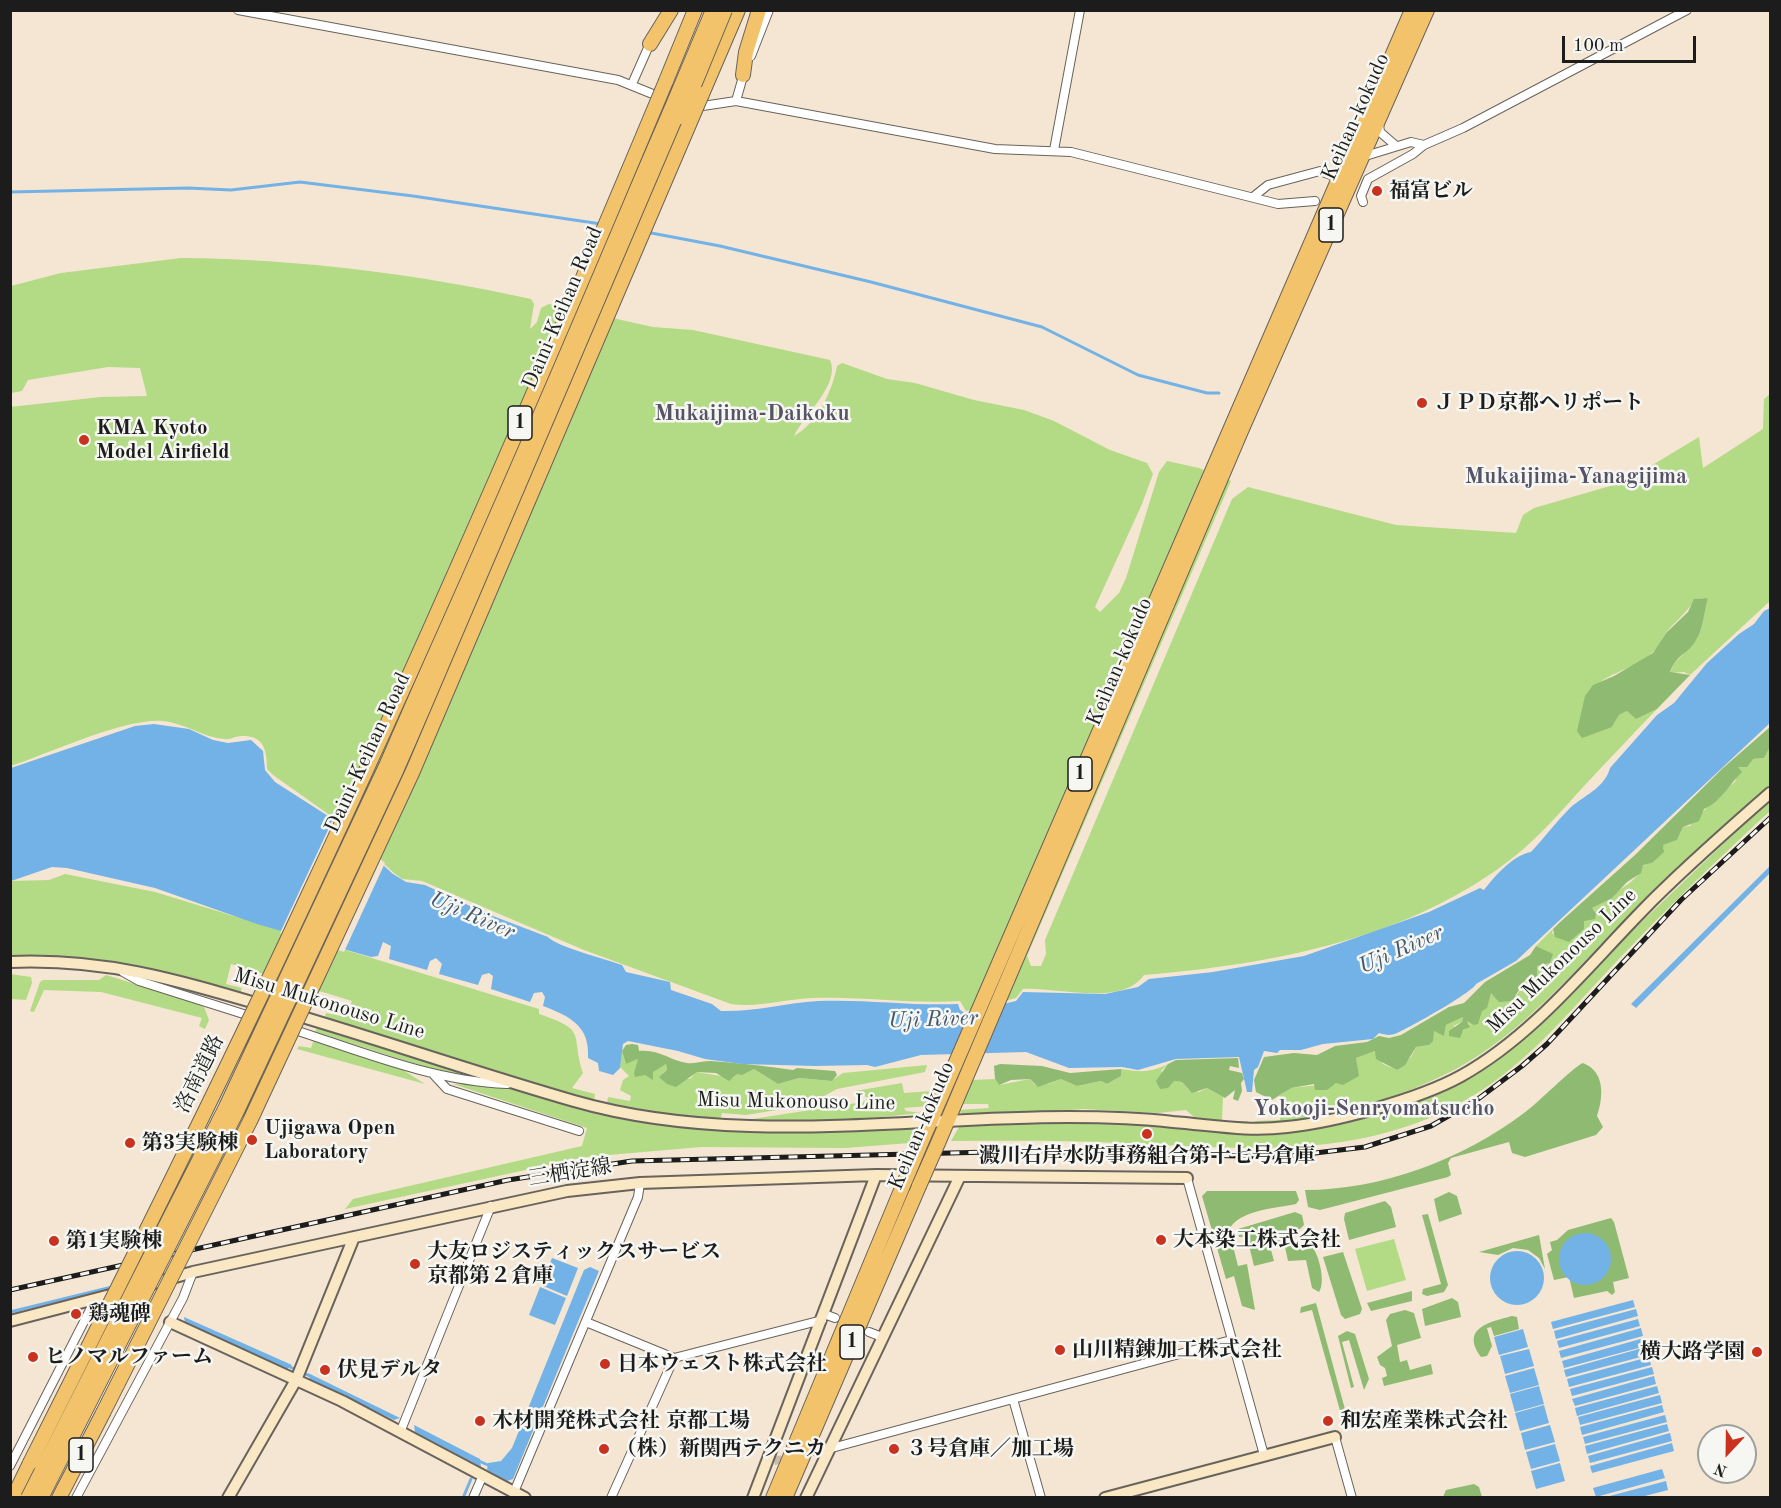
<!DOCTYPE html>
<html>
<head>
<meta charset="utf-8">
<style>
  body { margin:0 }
  #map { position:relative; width:1781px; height:1508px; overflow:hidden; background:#f4e6d3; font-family:"Old Standard TT",serif }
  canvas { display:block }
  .frame { position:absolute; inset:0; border:12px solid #1c1c1c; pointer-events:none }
  .north { position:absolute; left:1697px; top:1424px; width:60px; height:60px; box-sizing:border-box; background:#f6f6f2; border:2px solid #9f9f9c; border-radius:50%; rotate:202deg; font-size:16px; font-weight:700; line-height:24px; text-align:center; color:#1c1c1c }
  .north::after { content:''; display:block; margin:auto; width:21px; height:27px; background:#c8321e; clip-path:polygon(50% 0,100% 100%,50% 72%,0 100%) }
  .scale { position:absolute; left:1562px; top:36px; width:134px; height:27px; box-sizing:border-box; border:3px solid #1c1c1c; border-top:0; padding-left:8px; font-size:18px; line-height:21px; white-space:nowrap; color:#1c1c1c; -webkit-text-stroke:4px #f6f6f2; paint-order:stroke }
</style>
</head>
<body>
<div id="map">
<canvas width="1781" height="1508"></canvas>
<div class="frame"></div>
<div class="north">N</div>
<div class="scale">100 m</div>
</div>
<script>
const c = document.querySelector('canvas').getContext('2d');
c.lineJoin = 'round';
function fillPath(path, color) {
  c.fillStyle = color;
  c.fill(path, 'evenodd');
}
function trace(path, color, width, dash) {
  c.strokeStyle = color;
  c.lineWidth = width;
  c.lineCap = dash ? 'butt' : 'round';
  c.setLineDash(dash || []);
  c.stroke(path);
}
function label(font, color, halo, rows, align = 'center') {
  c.font = font + ' "Old Standard TT","Noto Serif JP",serif';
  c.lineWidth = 5;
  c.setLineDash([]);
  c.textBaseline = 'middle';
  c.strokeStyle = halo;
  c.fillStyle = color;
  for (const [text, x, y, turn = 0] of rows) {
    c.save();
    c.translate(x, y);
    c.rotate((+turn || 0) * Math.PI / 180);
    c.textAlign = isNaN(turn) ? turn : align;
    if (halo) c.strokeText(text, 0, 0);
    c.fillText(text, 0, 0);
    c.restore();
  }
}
const green = new Path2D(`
  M181,258c117,1 236,16 350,41l3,5 -4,25 7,-7 4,-14 8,-4 104,23 40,3 137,30c11,24 -27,56 -36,76 24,-13 38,-45 43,-70l5,-3 45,16 28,4 59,17 50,10 30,11 56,29 37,13 6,11 -11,30 -47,103 5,5 19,-19 7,-15 33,-106 8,-11 32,7 32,13 -204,475 4,10h10l5,-12 -1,-14 187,-441 16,-12 148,38 120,8 7,-18 11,-7 90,-26 75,-45 4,31 60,-39 1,-30 6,-5v207l-80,74 -6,-3 -14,1c6,-15 8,-12 16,-22 11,-14 17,-36 22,-53l-13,1c-8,14 -20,22 -30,35 -4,6 -7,14 -13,19 -26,23 -63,19 -69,59l29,15 7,-12 8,-4 9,8 21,-10c-24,25 -48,50 -72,76 -22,24 -44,50 -70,71 -104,83 -242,108 -371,119 -22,32 -87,12 -121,14l-7,9 -50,13 -6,-10c-49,3 -98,-5 -147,-3 -28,1 -55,10 -82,6l-147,-54 -162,-69 -20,-2 -8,-6 -63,-57 -58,-41 -6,-6c0,-18 -3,-34 -25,-33 -7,0 -12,4 -18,3 -22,-2 -39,-16 -61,-18 -39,-3 -113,32 -152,45l-1,-359 91,-10 46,-1 -7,-28 -32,-1 -80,13 -6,11 -11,2v-107l50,-13z
  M1770,747v38c-49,45 -99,90 -147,137 -52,52 -101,111 -167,147 -61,32 -131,50 -200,57l-1,-5 25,-1 -1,-24 11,-8 49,-5 18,-14 -1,-11 19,-7 8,13 14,6 14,-13 5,-10 13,-2 5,-14 10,4 2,-10 17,-8 -1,5 -9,4 10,5 7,-6 -3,-4 21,-18 2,-11 5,4h21l21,-30 13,-3 2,-9 -16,-8 17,-17 -1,5c9,-4 24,-7 31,-13 4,-3 4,-9 7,-12 15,-14 47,-23 53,-44l9,-2 12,-14 -2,-4 15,-5 6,-13 7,-1c5,-7 40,-42 45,-44l3,-15 15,-8 11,-1z
  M1770,799v12c-52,48 -103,97 -152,149 -42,44 -82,94 -133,128 -113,76 -240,60 -368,55 -55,-3 -111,-2 -166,-2l8,-14 114,-6 203,12 179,-48 22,-12 32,-24z
  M65,874l90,18 384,117v5c50,17 31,19 44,59l-11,15 23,6 -1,6 4,4 -273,-86 1,-5 20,4 6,-16 -121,-37 -5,20 16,4 -2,6 -27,-8 -202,-27v-78l38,-1z
  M10,974l21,3 1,6 -6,17 -15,-1z
  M106,975l94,29 4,3 5,13 -4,9 -6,-3 3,-8 -101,-26 -57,-2 -10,22 -4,-1 10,-29 3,-2h56z
  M318,1025l169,54 -46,-7 -126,-40z
  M314,1039l81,26 30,19 -128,-35 2,-3 12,2z
  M622,1051l4,13 12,-5 7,16 21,-11 1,6 -4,3 27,6 6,-7 37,6 4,-5h9l8,-4 24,15 21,-6 32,3 12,-8 84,-8 -2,7 -88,17 -13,7 -40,5 34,-1 -4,4 -68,11 -24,-2 -2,7 -93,-9 -23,-8h3l1,-6 22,4 1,-5 -11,-6 3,-10 6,-4 -9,-9z
  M1168,1064l-7,7 13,10 8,1 7,8 10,2 8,-4 16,9 -1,24h26v5l-54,-9 -8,-7 -28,3 -75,-4 -50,4h-72l-2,-3 30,-2 -1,-4h-27l11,-24 23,-1 4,6 31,-6 5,6 13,-1 13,-5 16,7 24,-5 6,3 14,-8v-7c18,3 30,4 47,-5z
  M902,1083l2,10 28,-2 -5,15 -23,2 2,3 16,2 -93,9 -90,-1 124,-19 5,-4 -13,-7z
  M453,1084c27,1 56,4 83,8 32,6 134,42 157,32l216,3 6,6 -5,10 -65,5 -144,-1 -115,10 -241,52 8,-10 229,-53 5,-18z
  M1394,1239l12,41 -39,11 -12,-42z`);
const forest = new Path2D(`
  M1708,598c-4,13 -5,31 -12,42 -8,15 -18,12 -26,32l20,3 -33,34 -21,10 -9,-8 -8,4 -7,12 -30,11 -5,-7 8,-35 8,-11 21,-9 39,-23 13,-20 22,-21 6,-13z
  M1770,727v20l-6,11 -11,1 -6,8h-9l4,5c-11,10 -21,30 -38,37l-5,12 -16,6 -6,13 -14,5 1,7 -12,11 -9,2 -2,8 -14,9 -15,16 -20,10 4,6 -1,5 -11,2v8l-15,13 -14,-5 -2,-8 5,-5 77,-69 88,-87z
  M1536,946l17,8 -3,9 -13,3v10l-3,4 -8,-1 -14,22 -13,1 -8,-9 -4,15 -5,3 -4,13 -4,1 -7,-4 3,6 -7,3 -3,8 -11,-2v-5l13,-9 1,-5 -17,8 -2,11 -10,-5 -1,10 -4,4 -13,2 -11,18 -8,5 -21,-11 -1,-8 -19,7 3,18 -16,9 -7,-2 -9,7h-12l-1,-6 -23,4 -19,12 -16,-8 -2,-12 10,-23 30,-4 23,2 18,-9 32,-4 12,-6 10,2 12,-3 48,-28 15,-4 21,-21 45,-27z
  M632,1044l6,1 1,6c20,-2 30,9 48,12 8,1 16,-2 24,-2 28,2 55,5 82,9l4,-2 38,3 2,4 -5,6 -33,-3 -21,6 -24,-15 -12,6 -5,-1 -8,7 -13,-8 -19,-1 -21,15 -9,-3 -8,-7 8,-7 -1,-6 -13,8v8l-8,-5 -10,2 -1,-4 4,-14 -12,5 -4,-13 4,-6z
  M1238,1058l1,10 -9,-2 -1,4 13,3 2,6 -3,4 1,8 -4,10 -5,-2 2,-9 -10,8 -18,-10 -15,5 -10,-11 -8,-1 -6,7 -8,1 -4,-8 12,-17 8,-4z
  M1583,1063c23,9 20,35 14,53l6,11 -7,8 -71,22 -13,-4 -3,-11 -58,16 -3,5 3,12 -3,2 -128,33 -12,-3 -3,-17c77,0 158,-31 219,-77 13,-9 49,-46 59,-50z
  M1000,1064l42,2 28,7 51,-4v7l-14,8 -6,-3 -24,5 -16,-7 -23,8 -8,-8 -19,1 -12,5 -4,-6 -1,-13z
  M1207,1191h89l3,9 -3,4c-19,4 -58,6 -67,26l9,36 9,-2 8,46 -13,-4 -8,-30 -8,3 -24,-83z
  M1449,1192l8,4 5,18 -23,8 -5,-23z
  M1385,1201l6,6 5,20 -47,13 -5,-21 1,-6z
  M1295,1212l7,3 2,10 -4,4 -12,3 -17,18 3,11 -20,5 -7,-29h-8l-1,-8z
  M1428,1214l20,71 -4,7 -17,4 -5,-2 1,-5 18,-5 -19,-69z
  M1611,1218l3,4 15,56 -16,4 2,10 -3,3 -5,-4 -33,7 -5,-21 -15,3 -7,-26 5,-4 -2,-8 7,-2 11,-10z
  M1539,1235l6,34 -6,-11 -11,-8 -15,-2 -15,7 -19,-3z
  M1305,1240c12,4 22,41 14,52l-7,-4 -6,-28 -18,1 -3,-14z
  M1343,1252l19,57 -2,5 -15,5 -4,-4 -18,-58z
  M1412,1291v10l-41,10 -4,-8z
  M1452,1298l6,4 3,15 -36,9 -3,-17z
  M1316,1303l33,121 -1,3 -4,-2 -32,-115 -12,3 1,-6z
  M1405,1310l9,3 7,25 -24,7 3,17 7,-2 3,10 21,-6 2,10 -49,12 -2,-8 5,-2 -2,-8 -5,-3 -3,-8 15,-11 -6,-26 4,-6z
  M1512,1316l5,1 2,12 -25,7 -3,-9 -4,1 5,18 -5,10 -6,1c-21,-29 9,-35 31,-41z
  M1347,1331l8,3 14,45 -5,11 -15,-50 -7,2 12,45 -3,1 -13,-52z
  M1474,1484l5,3 3,10h-39l3,-7z`);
const water = new Path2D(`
  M1770,608v115l-254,238 -40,23c-3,8 -67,44 -79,49 -6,3 -12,2 -18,0l-6,6 -50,5 -22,6h-21l-3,3 -13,-2 -6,16 -4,3 -2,22h-5l-8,-35 -63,2 -38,11 -16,-3 -53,1 -43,-16 -105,3 -46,12 -8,-2 -52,1 -73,-2 -37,-5 -27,-8 -50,-10 -5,3 -3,24 -7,7 -14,-4 -1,-8 -10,-5c2,-33 -19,-42 -45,-52l2,-9 -3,-5 -8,1 -4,9 -39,-13 2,-13 -4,-3 -7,2 -4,10 -39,-11 3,-10 -6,-6 -6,3 -3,9 -38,-11 2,-13 -8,-4 -5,14 -7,1 -114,-33 -102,-36 -88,-20 -15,-1 -41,14v-113l124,-42 19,-2 35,5 24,11 15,3 23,-3 12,11 2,19 10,12 53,34 65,58 13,8 19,3 60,28 63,24c7,9 60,23 74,28l4,7 44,10 1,8 41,14 9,7c33,1 65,-8 97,-10 47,-2 93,5 140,3l2,6 5,3 51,-12 7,-9 82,2 33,-7 11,-8 64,-7 91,-16 125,-44 51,-24 4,2c11,-14 29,-35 47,-38 13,-14 25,-30 39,-44 13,-12 35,-20 40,-40l47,-53 17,-12 33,-40 32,-29 15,-10 10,-13z
  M1770,866v7l-134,135 -5,-4z
  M1559 1259a26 26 0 1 1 52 0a26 26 0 1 1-52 0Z
  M1490 1278a27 27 0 1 1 54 0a27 27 0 1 1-54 0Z
  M552,1258l26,10 -11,28 -26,-11z
  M590,1267l9,4 -86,208 -6,2 -20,-11 1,-7 13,-2 11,-13 72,-178z
  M540,1287l26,11 -11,27 -26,-10z
  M1633,1300l2,7 -82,22 -2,-7z
  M1636,1309l2,7 -82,23 -2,-8z
  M184,1317l108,48 -5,4 -102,-46z
  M1638,1319l2,7 -81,22 -2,-7z
  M1641,1328l2,8 -82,22 -2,-7z
  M1523,1329l5,18 -29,8 -5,-18z
  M1644,1338l2,8 -82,22 -2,-7z
  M1646,1347l2,8 -82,22 -2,-7z
  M1529,1349l5,17 -29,8 -5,-18z
  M1649,1357l2,8 -82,22 -2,-8z
  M1652,1367l2,7 -82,22 -2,-7z
  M1534,1368l5,17 -29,8 -5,-17z
  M308,1373l92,45 -6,2 -84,-40z
  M1654,1376l2,8 -81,22 -3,-7z
  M1539,1386l5,18 -29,8 -5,-18z
  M1657,1386l2,7 -82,23 -2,-8z
  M1660,1395l2,8 -82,22 -2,-8z
  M1544,1405l5,18 -29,8 -5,-18z
  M1662,1405l2,7 -82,23 -2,-8z
  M1665,1415l2,7 -82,22 -2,-7z
  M1667,1424l2,7 -82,23 -2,-8z
  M414,1425l66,34 1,8 -66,-35z
  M1550,1425l5,17 -30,8 -4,-17z
  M1670,1433l2,8 -82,22 -2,-7z
  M1672,1443l2,8 -82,22 -2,-7z
  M1555,1444l5,17 -29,8 -5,-17z
  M1560,1463l5,18 -29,8 -5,-18z
  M1662,1469l3,9 -69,19 -3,-9z
  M1666,1481l2,9 -27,7h-35z`);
const pier = new Path2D(`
  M334,817l35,32 -46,97 -43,-13z
  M369,849l16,14 -41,89 -19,-6z`);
const stream = new Path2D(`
  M10,192l178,-4 43,2 69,-8 113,14 188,28
  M646,232l74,14 151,36 171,45 96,48 69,18h12
  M10,1312l102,-25
  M288,1366l24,11
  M477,1460l13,6
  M463,1498l8,-19`);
const streetTunnel = new Path2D(`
  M774,1461l18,-4`);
const street = new Path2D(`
  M238,10l380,70 57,23
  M751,56l18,-46
  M632,84l19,-43
  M736,101l8,-28
  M696,107l40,-6 259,48 76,3 207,52 37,-3
  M1379,124l1,8 15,13
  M1054,150l26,-140
  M1362,157l49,-15 13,3
  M1253,197l15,-12 52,-14 19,7
  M1363,202l-2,-6 7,-17 45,-25 11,-9 39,-17 224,-118
  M123,972l16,9 114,36
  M276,1024c75,23 152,57 231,60
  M434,1075l13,14 132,42
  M1187,1178l77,277
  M824,1314l11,4
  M586,1322l88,36
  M869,1332l13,5
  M1013,1399l28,99
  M401,1430l90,-224
  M1335,1437l17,61
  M817,1452l414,-112
  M10,1466l85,-166
  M514,1492l124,-295 2,-14
  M76,1498l107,-200 10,-26
  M473,1498l10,-23
  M611,1498l63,-140 148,-38`);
const secondary = new Path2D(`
  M10,962c97,-4 171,19 262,46 101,29 201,64 302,93 160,46 331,16 494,16 35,0 71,1 105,5 39,3 75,10 114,5 49,-5 132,-28 174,-51 72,-40 126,-109 183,-167 40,-41 84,-79 126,-116
  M144,1286l49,-14 374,-81 73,-8 236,-8 311,3
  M10,1321l108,-28
  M170,1322l172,79 183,97
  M228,1498l68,-118 58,-143
  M753,1498l123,-323
  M806,1498l154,-322
  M1105,1498l230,-61`);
const highway = new Path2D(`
  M650,44l21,-34
  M743,75l3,-23 13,-42
  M666,81l29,-71
  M702,94l36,-84
  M386,766l284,-654
  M396,771l116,-262 169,-392
  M921,1143l491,-1133
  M938,1143l303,-712 186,-421
  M13,1498l17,-35
  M59,1498l44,-85
  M773,1498l129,-310
  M785,1498l134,-312`);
const rail = new Path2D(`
  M10,1290l498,-110 124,-19 398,-10 252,6 83,-10 66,-21 47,-27 44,-33 25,-22 134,-144 89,-82`);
const highwayBridge = new Path2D(`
  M670,112l43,-102
  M681,117l44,-107
  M919,1186l19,-43
  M902,1188l19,-45
  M103,1413l147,-292 162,-348 290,-679
  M30,1463c94,-187 188,-374 276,-563 127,-270 245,-544 360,-819
  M28,1498l198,-391 160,-341
  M41,1498l196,-387 159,-340`);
const markers = [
  [1377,191,6,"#c8321e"],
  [1422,403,6,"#c8321e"],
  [84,440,6,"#c8321e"],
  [1147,1134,6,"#c8321e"],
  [252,1140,6,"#c8321e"],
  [130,1143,6,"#c8321e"],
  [1161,1240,6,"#c8321e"],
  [54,1241,6,"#c8321e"],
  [415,1264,6,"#c8321e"],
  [76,1314,6,"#c8321e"],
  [1060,1350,6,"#c8321e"],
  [1757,1352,6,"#c8321e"],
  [33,1357,6,"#c8321e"],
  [605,1364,6,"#c8321e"],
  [325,1370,6,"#c8321e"],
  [480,1421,6,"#c8321e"],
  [1328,1421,6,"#c8321e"],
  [604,1449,6,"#c8321e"],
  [894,1449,6,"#c8321e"]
];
const shields = [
  [1331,225,24],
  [520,423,24],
  [1080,774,24],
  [852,1342,24],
  [81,1455,24]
];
const shieldNames = [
  ["1",1331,225],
  ["1",520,423],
  ["1",1080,774],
  ["1",852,1342],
  ["1",81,1455]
];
const streetNames = [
  ["Keihan-kokudo",1356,117,-66],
  ["Daini-Keihan Road",563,308,-67],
  ["Keihan-kokudo",1120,662,-67],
  ["Daini-Keihan Road",368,753,-65],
  ["Misu Mukonouso Line",1562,961,-44],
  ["Misu Mukonouso Line",329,1004,17],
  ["洛南道路",200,1074,-64],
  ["Misu Mukonouso Line",796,1102,1],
  ["Keihan-kokudo",922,1126,-67],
  ["三栖淀線",570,1173,-9]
];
const poiNames = [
  ["福富ビル",1389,191],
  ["ＪＰＤ京都ヘリポート",1434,403],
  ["KMA Kyoto",96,428],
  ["Model Airfield",96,452],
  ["Ujigawa Open",264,1128],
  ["Laboratory",264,1152],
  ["第3実験棟",142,1143],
  ["澱川右岸水防事務組合第十七号倉庫",1147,1156,"center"],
  ["大本染工株式会社",1173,1240],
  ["第1実験棟",66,1241],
  ["大友ロジスティックスサービス",427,1252],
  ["京都第２倉庫",427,1276],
  ["鶏魂碑",88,1314],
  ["山川精錬加工株式会社",1072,1350],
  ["横大路学園",1745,1352,"right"],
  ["ヒノマルファーム",45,1357],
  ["日本ウェスト株式会社",617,1364],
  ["伏見デルタ",337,1370],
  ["木材開発株式会社 京都工場",492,1421],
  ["和宏産業株式会社",1340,1421],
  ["（株）新関西テクニカ",616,1449],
  ["３号倉庫／加工場",906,1449]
];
const neighbourhoodNames = [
  ["Mukaijima-Daikoku",752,414],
  ["Mukaijima-Yanagijima",1576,477],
  ["Yokooji-Senryomatsucho",1374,1109]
];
const waterNames = [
  ["Uji River",472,916,23],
  ["Uji River",1401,950,-24],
  ["Uji River",933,1020,-2]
];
fillPath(green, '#b3da84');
fillPath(forest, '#8eba72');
fillPath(water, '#73b2e6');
fillPath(pier, '#f4e6d3');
trace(stream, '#73b2e6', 3);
trace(streetTunnel, '#c9beae', 8, [8, 4]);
trace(street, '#68635c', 10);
trace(secondary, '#68635c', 14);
trace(highway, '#68635c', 16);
trace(street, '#fff', 8);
trace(secondary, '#fae7c3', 10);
trace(highway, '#f2c36a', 14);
trace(rail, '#1c1c1c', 5);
trace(rail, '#f6f6f2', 3, [9]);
trace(highwayBridge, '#68635c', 16, []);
trace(highwayBridge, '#f2c36a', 14);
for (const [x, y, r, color] of markers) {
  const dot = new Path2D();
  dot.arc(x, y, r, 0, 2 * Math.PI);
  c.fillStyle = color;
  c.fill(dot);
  trace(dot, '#f6f6f2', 2);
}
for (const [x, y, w] of shields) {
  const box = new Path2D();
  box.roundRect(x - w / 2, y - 17, w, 34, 4.5);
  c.fillStyle = '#f6f6f2';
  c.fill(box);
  trace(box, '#1c1c1c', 1.5);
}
label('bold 20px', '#1c1c1c', null, shieldNames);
label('21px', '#1c1c1c', '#f6f6f2', streetNames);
label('bold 21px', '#1c1c1c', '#f6f6f2', poiNames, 'left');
label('bold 22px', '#575366', '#f6f6f2', neighbourhoodNames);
label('italic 22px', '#3f586d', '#f6f6f2', waterNames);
</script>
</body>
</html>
